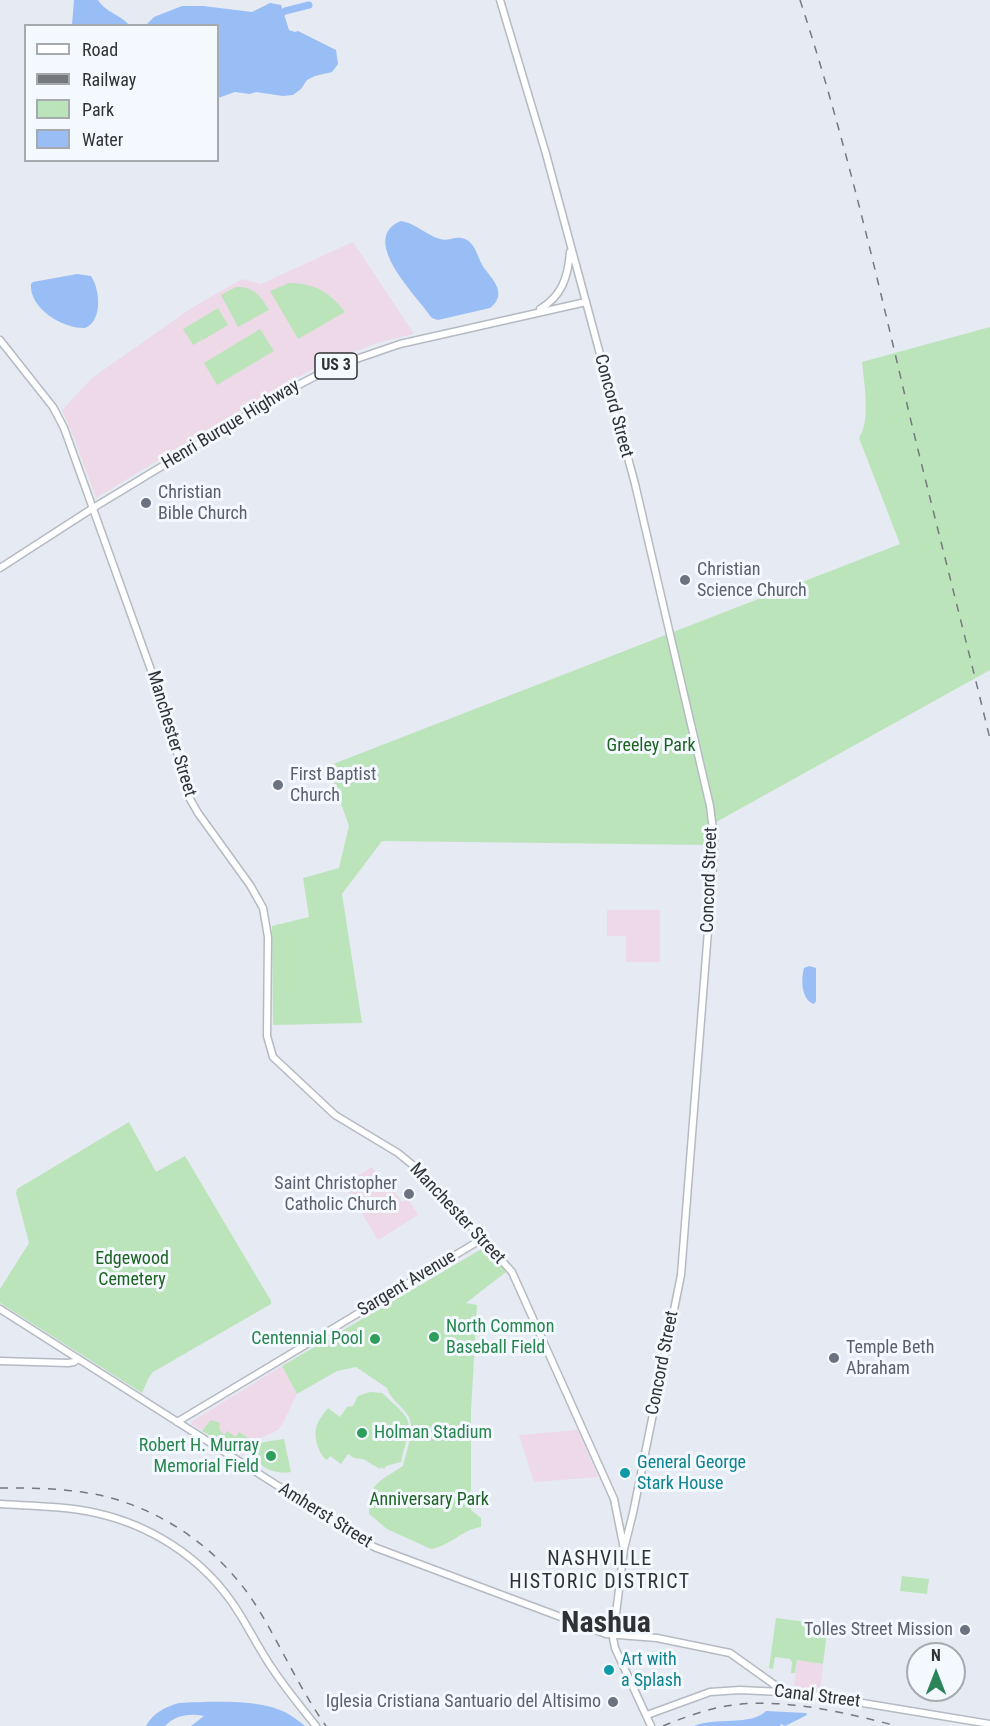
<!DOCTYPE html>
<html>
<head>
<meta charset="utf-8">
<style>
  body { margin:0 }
  #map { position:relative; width:990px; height:1726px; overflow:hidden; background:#e5eaf3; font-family:"Roboto Condensed",sans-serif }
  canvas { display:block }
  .legend { position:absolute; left:24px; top:24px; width:195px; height:138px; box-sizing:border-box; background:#f4f8ff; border:2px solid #a6a9ae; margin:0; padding:8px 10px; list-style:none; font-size:18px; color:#303235 }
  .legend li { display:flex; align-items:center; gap:12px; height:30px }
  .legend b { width:30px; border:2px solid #a6a9ae }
  .north { position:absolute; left:906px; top:1642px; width:60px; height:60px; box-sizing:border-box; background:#f4f8ff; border:2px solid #a6a9ae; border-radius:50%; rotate:0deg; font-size:16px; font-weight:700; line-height:24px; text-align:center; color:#303235 }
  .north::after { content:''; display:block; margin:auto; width:21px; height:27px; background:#2c855a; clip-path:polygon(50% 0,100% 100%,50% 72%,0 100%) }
</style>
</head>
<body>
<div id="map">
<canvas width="990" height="1726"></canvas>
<ul class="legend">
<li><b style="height:8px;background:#fff"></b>Road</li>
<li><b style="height:8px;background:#75787d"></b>Railway</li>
<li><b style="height:16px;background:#bce4bb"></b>Park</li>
<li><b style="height:16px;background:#99bdf5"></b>Water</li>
</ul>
<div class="north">N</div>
</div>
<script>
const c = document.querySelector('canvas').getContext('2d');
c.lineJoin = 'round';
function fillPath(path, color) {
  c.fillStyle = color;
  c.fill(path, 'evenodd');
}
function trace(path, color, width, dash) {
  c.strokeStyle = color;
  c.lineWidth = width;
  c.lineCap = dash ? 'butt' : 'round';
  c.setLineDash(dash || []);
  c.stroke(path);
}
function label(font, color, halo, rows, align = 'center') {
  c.font = font + ' "Roboto Condensed",sans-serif';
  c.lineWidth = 6;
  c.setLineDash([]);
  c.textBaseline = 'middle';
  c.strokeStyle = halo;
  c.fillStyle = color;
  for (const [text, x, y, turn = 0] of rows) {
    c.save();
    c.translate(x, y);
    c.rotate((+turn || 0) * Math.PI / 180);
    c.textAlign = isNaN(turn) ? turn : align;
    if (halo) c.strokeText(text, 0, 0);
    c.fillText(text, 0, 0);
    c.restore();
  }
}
const education = new Path2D(`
  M353,242l61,92 -34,8 -51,19 -52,27 -181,110 -21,-58 -13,-30 30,-32 98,-69 52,-30 19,5z
  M607,910h53v52h-34v-26h-19z
  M372,1167l8,13 4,-2 18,24 6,-3 10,16 -40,25 -34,-56z
  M282,1366l15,28 -14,29 -5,7 -28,13 -7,13 -52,-32v-2z
  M578,1430l20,47 -64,5 -15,-47z
  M797,1660l26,4 -3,28 -26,-4z`);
const green = new Path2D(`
  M289,283c25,0 41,9 56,29l-47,27 -28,-48z
  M236,287c17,-1 25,9 33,23l-31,17 -17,-32z
  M218,308l10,17 -25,15 -4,-6 3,6 -9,5 -10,-16z
  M990,327v343l-281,156 1,19 -328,-4 -40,53 20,129 -89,2 -1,-99 37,-9 -6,-39 36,-10 10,-42 -21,-60 572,-222 -41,-106c12,-18 5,-55 3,-76z
  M260,329l14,22 -57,34 -13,-22z
  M129,1122l27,50 29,-16 86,145v3l-118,68 -5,7 -6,14 -142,-90v-14l29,-46 -13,-50 1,-4z
  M485,1247l21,25 -40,31 11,2 -6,106v99l10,8v9c-18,2 -31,19 -50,22l-44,-20 -18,-15c0,-32 10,-32 34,-48 3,-14 14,-40 4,-52 -7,-10 -16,-14 -20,-26l-31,-21 -19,4 -40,23 -15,-28z
  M370,1392l12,1c34,31 30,25 19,69l-15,4 -2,3 -3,-2 -1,2 -17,-10 -9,-1 -6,-4 -7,10 -11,-8 -3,4c-9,-6 -14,-25 -10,-35 2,-6 7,-12 11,-17l12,9 7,-10 6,-1 5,-10z
  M211,1420l9,3 -1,6 5,6 3,-4 9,6 3,-5 11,7 -9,14 -39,-22z
  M284,1439l7,33c-20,3 -37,-7 -40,-28z
  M902,1576l27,3 -2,15 -27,-3z
  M776,1618l52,7 -5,39 -26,-4 -2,13h-4l1,-11 -2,-3 -15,-2 -2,12 -4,-1z`);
const water = new Path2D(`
  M74,0h24c8,13 22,14 31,25h-57z
  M270,3l11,2 8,25 6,2 3,-1 38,19 2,14 -6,8 -17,4 -8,4 -6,9 -8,6 -10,1 -27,-4 -6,2 -15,-2 -17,6v-72l-72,-1 8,-8 28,-11h21l49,6z
  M401,221c14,2 25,14 39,18 9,3 17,-5 27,1 9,5 11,19 17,28 9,12 24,26 6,40l-52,12 -6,-2c-14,-21 -75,-79 -31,-97z
  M77,274l14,2c9,13 12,45 -6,52 -21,1 -56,-19 -54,-44l2,-2z
  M809,966l7,2v33l-2,3c-13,-4 -13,-25 -10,-36z
  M179,1703c30,-1 84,-5 111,12 5,3 10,7 15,11h-114l13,-10c-14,-3 -29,-1 -39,10h-19c7,-13 19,-19 33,-23z
  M766,1711l40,2 1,2 -22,11 -4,-2 -1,2h-86c20,-9 58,0 72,-15z`);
const river = new Path2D(`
  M278,16l7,-5 24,-6`);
const secondary = new Path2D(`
  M586,302l49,182 75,322 4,32 -1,29 -32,408 -48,238 -9,36 -11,89 2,10 36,78
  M0,340l53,67 11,21 101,281 25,90 8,14 52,72 13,23 5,29 -1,99 6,21 62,58 63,38 27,22 87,97 102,227 10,50
  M0,1309l374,238 232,87 51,4 73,15 49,35 2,3
  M0,1361l68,2 6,-1 4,-3
  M177,1422l305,-183
  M0,1504c32,2 65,2 96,9 54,12 103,43 135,88 15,21 26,45 41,67 13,20 29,39 44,58
  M647,1715l63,-23 30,-2 62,3 188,31`);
const primary = new Path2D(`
  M540,309c22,-13 28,-32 30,-57
  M0,568l93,-60 190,-115 50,-26 67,-23 186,-42 -40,-148 -46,-154`);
const rail = new Path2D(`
  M800,0c45,137 77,277 110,417 26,107 54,214 80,322
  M0,1488c27,0 55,0 82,4 71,10 137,54 175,115 24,39 42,81 69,119
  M663,1726c22,-9 46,-18 70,-21 52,-7 114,8 164,21`);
const markers = [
  [146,503,6,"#6b7280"],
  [685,580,6,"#6b7280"],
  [278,785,6,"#6b7280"],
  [409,1194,6,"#6b7280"],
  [434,1337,6,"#2e9e5b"],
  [375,1339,6,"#2e9e5b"],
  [834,1358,6,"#6b7280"],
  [362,1433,6,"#2e9e5b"],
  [271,1456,6,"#2e9e5b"],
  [625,1473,6,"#0f9aa8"],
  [965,1630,6,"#6b7280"],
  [609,1670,6,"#0f9aa8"],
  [613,1702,6,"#6b7280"]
];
const shields = [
  [336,366,42]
];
const shieldNames = [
  ["US 3",336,366]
];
const streetNames = [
  ["Concord Street",613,406,75],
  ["Henri Burque Highway",231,425,-31],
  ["Manchester Street",171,734,73],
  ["Concord Street",710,880,-88],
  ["Manchester Street",457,1214,47],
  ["Sargent Avenue",407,1284,-31],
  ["Concord Street",663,1363,-79],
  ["Amherst Street",325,1516,32],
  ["Canal Street",817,1697,7]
];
const worshipNames = [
  ["Christian",158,493],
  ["Bible Church",158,514],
  ["Christian",697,570],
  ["Science Church",697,591],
  ["First Baptist",290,775],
  ["Church",290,796],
  ["Saint Christopher",397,1184,"right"],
  ["Catholic Church",397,1205,"right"],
  ["Temple Beth",846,1348],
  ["Abraham",846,1369],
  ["Tolles Street Mission",953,1630,"right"],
  ["Iglesia Cristiana Santuario del Altisimo",601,1702,"right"]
];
const parkNames = [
  ["Greeley Park",651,746],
  ["Edgewood",132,1259],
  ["Cemetery",132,1280],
  ["Anniversary Park",429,1500]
];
const leisureNames = [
  ["North Common",446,1327],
  ["Baseball Field",446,1348],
  ["Centennial Pool",363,1339,"right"],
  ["Holman Stadium",374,1433],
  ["Robert H. Murray",259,1446,"right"],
  ["Memorial Field",259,1467,"right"]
];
const cultureNames = [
  ["General George",637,1463],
  ["Stark House",637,1484],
  ["Art with",621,1660],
  ["a Splash",621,1681]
];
const neighbourhoodNames = [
  ["NASHVILLE",600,1560],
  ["HISTORIC DISTRICT",600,1583]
];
const townNames = [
  ["Nashua",606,1624]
];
fillPath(education, '#eed9e8');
fillPath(green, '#bce4bb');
fillPath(water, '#99bdf5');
trace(river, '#99bdf5', 7);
trace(secondary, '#b5bac2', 9);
trace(primary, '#b5bac2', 9);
trace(secondary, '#fff', 6);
trace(primary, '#fff', 6);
trace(rail, '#75787d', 1.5, [8, 8]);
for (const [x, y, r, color] of markers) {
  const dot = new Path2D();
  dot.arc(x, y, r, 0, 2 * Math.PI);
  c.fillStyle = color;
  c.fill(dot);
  trace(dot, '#f4f8ff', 2);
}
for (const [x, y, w] of shields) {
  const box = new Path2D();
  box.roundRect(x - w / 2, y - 13, w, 26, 4.5);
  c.fillStyle = '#f4f8ff';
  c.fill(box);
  trace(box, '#303235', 1.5);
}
label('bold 16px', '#303235', null, shieldNames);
label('18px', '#303235', '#f4f8ff', streetNames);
label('18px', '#5b616d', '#f4f8ff', worshipNames, 'left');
label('18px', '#1e6323', '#f4f8ff', parkNames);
label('18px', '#27864d', '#f4f8ff', leisureNames, 'left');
label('18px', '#0d838f', '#f4f8ff', cultureNames, 'left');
c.letterSpacing = '1.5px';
label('20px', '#303235', '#f4f8ff', neighbourhoodNames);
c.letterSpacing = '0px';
label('bold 30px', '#303235', '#f4f8ff', townNames);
</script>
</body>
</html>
